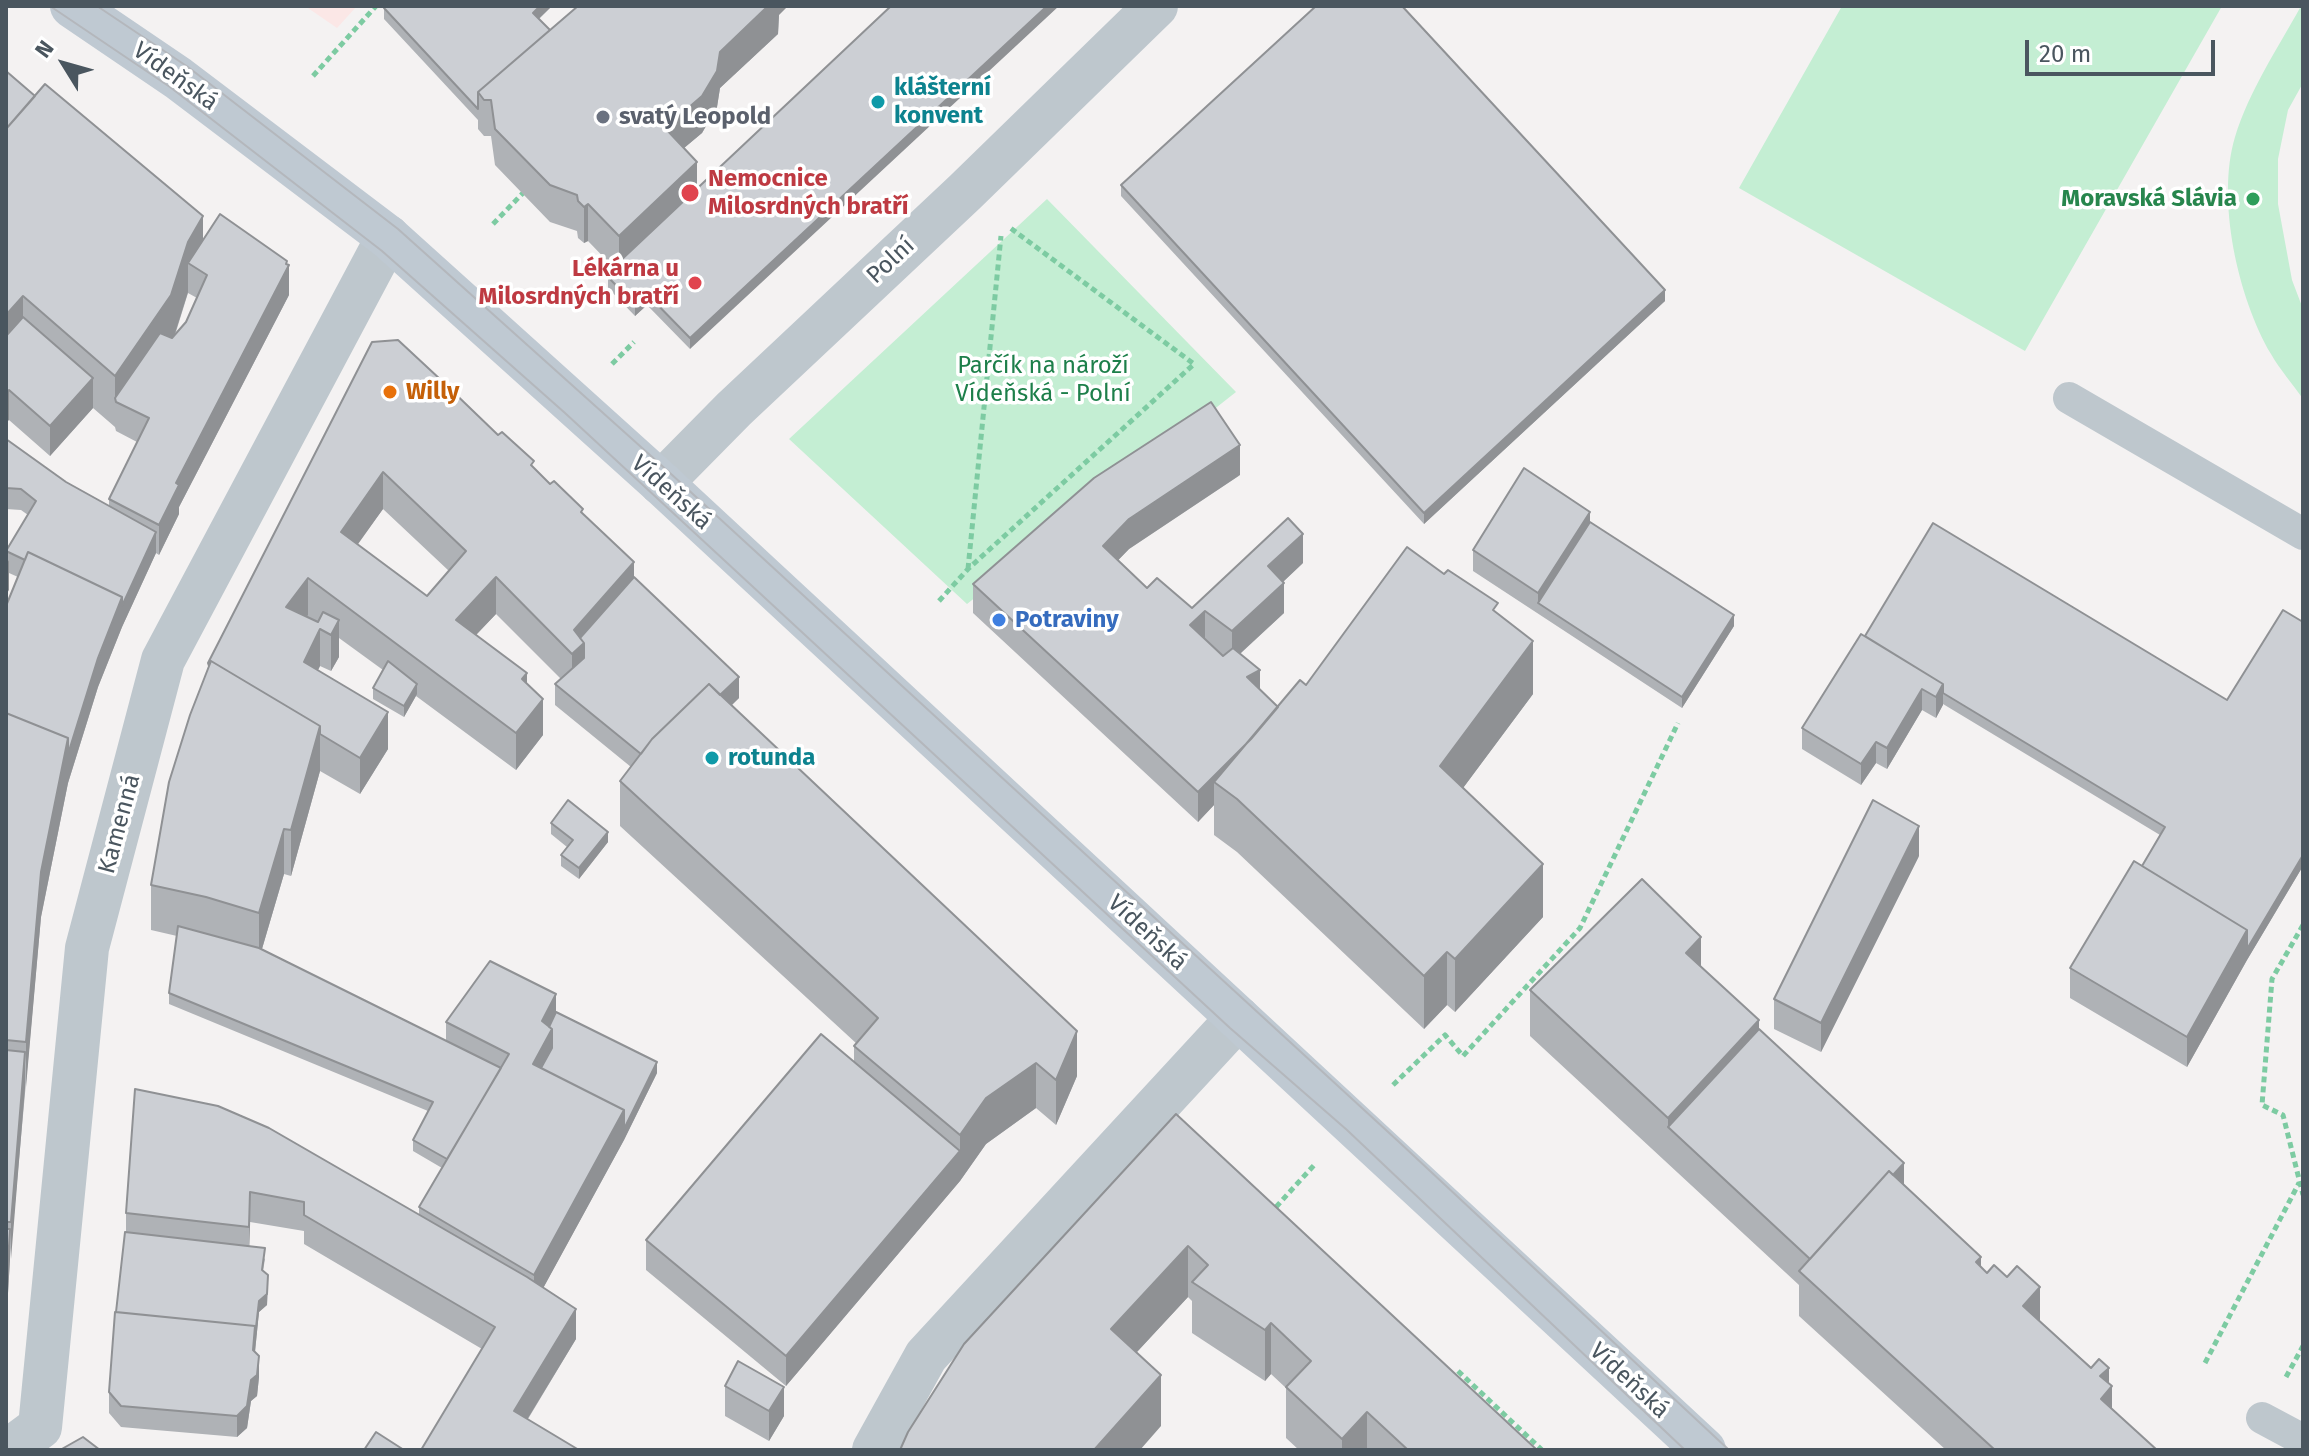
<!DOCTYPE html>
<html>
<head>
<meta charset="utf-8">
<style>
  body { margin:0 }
  #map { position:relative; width:2309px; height:1456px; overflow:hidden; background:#f4f2f2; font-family:"Fira Sans",sans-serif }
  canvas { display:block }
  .frame { position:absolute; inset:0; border:8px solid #4a565f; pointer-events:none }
  .north { position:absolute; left:24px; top:24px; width:80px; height:80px; -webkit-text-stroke:6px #fff; paint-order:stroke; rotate:307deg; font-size:22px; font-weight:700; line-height:32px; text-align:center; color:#4a565f }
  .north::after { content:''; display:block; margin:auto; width:28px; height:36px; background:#4a565f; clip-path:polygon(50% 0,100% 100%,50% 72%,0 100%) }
  .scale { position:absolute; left:2025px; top:40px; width:190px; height:36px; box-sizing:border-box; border:4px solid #4a565f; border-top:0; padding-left:10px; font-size:24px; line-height:28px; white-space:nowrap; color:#4a565f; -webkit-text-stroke:6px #fff; paint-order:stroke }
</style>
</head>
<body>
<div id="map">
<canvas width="2309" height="1456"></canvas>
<div class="frame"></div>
<div class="north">N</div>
<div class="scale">20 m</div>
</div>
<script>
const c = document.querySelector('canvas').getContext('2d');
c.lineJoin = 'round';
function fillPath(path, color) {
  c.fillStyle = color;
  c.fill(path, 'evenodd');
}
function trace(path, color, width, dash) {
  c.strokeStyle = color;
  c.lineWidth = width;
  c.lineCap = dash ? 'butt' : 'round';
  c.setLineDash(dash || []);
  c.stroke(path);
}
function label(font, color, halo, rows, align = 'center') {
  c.font = font + ' "Fira Sans",sans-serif';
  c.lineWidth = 7;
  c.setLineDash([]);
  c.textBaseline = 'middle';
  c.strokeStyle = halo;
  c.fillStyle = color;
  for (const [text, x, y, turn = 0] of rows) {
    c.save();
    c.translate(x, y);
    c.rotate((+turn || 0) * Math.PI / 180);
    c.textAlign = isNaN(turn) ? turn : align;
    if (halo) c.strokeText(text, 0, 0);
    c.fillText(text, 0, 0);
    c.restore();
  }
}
const medical = new Path2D(`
  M305,6h52l-20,22z`);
const green = new Path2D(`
  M1842,6h380l-197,345 -286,-163z
  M2301,6h2v77l-15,27 -10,49v45l14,76 11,29v90c-10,-15 -23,-29 -32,-45 -33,-56 -55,-154 -36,-217 14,-46 43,-89 66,-131z
  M1047,199l189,193 -269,212 -178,-165z`);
const path = new Path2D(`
  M313,76l63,-70
  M493,224l30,-31
  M612,364l22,-22
  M968,569l33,-333
  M939,601l29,-32 226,-205 -185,-137
  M2303,925l-31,54 -10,126 21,10 20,80
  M1393,1085l52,-50 18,21 117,-128 98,-205
  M1276,1207l40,-44
  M2205,1363l94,-180
  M1458,1371l84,79
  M2286,1377l17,-31`);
const service = new Path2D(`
  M2069,398l234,136
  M2262,1418l41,22`);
const minor = new Path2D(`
  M661,483l73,-74 231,-217 191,-186
  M9,1450l31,-23 47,-479 76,-288 225,-423
  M874,1450l52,-94 312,-338`);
const secondary = new Path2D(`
  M72,6l106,72 210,159 273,246 1043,967`);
const tram = new Path2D(`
  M50,6l120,81 212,164 183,162 665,615 117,102 338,320
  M97,6l91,61 210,162 272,244 729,669 330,308`);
const wall = new Path2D(`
  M386,6h166l-13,13 11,11 229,-15 -1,19 -58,54 -3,19 -15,26 -18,15 13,14 -7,187 -43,-44 -12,11 -27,-28v-11l7,-8 -27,-28 -4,2 -6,-5 -1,-7 -27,-9 -55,-57 -4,-29h-7l-6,-7v-9l-94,-101v-11z
  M6,71l197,168 84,26 2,30 -110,212v7l-20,41 -3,-2 -34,74 -24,60 -30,96 -27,134 -31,342 -4,68v-721l12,-29 -9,-4v17l-3,-39 22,-36 -7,-5 -15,-1v-70l60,43 43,24v-7l28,-57 -21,-11 -1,-4 -22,-19 -43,48 -41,-36zM188,293l9,5 -11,24 -11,13z
  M1121,185l544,116 -241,223 -303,-328z
  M441,382l142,132 51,63 105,121 -8,8 346,370 -21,49 -20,-17 -50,36 -26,37 -174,205 -140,-116v-30l208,-178v-16l3,-2 -237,-218v-45l11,-14 -76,-62v-21l6,-5 -65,-65 -20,21 51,49 16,51 -27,35 -100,-74 -12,21 -31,-18v-11l10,-18 -44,-32v19l-8,14 -11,-5 -2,4 70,79 -28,45 -40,-23 -29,105 -7,-2 -22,75 184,92v-19l110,-10 101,61 -33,67 -81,148 33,51 -48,80 -107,31 61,-101 -178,-105v-13l-54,-9 -1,24 16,13 -2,12 5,15 -1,19 -8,7 -4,40 4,25 -2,19 -6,5 -4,27 -10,9 -116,-10 -12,-14v-21l7,-80 10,-79v-20l9,-124 284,126v-8l23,-39 -29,-17v-11l15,-29 -259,-107v-11l8,-57 -26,-6v-45l57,-217v-5zM383,509l66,62 -22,25 -70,-52z
  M1240,475l-111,74 -11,11 29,28 45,20 111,-45 -20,19 1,31 -44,41 20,35 18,18 28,-22 192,-71 35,80 -70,94 80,129 -88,95 -8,-7 -23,24 -187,-177 -23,-17v-30l-16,17 -225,-209v-29z
  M1590,522l144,104 -52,82 -209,-137v-21z
  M2303,622v244l-56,94 -60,107 -117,-69v-30l72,-102 18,-31 -217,-131 -7,14 -14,-8 -35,59 -11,-6 -15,22 -59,-36v-21l63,-92 362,64z
  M551,823l57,19 -29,37 -18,-13v-11l6,-8 -16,-13z
  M1919,856l-98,196 -47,-23v-30z
  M1701,967l280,301 128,115 3,26 45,41h-211l-147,-134v-31l-269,-249v-46z
  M1176,1114l361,336h-238l-13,-12v-50l-15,-14 -6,7 -73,-48v-32l-4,-4 -52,56 25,73 -261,24z
  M725,1386l59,30 -15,25 -44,-25z`);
const shadedWall = new Path2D(`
  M540,6h12l-19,18v-11z
  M768,6h20l-9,9 -1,19 -58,54 -3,19 -15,26 -37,31v-36l55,-76z
  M1047,6h12l-369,343v-11z
  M697,162v36l-78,64v-26z
  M588,204v37l-4,2v-36z
  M203,216v51l-15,-4v29l-17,54 -56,52v-22l73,-134z
  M287,261v8l2,-4v30l-110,212v7l-20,41v-30l17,-42z
  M1665,290v11l-241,223v-11z
  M647,294v11l-12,11v-11z
  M23,296v51l-17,19v-51z
  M93,378v30l-43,48v-30z
  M9,390v30l-3,3v-29z
  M1240,445v30l-111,74 -26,27v-30l26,-27z
  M383,472v37l-42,59v-36z
  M1590,512v21l-52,70v-10z
  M156,532v21l-34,74 -24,60 -30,96 -27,134 -15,170v-45l15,-170 27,-134 54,-141z
  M1303,534v29l-35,33v-30z
  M9,560v30l-3,5v-30z
  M634,562v36l-62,92v-36l2,-24z
  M496,577v37l-40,42v-36z
  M308,578v37l-22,29v-37z
  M1284,583v30l-52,48v-30z
  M1205,611v30l-15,-16z
  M1734,615v11l-52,82v-11z
  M339,620v37l-8,14v-36z
  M320,629v37l-16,32v-36z
  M1533,641v53l-93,125v-53z
  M1260,670v29l-13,-22z
  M527,673v36l-5,-30z
  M739,677v21l-68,65h-19z
  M417,684v10l-13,23v-11z
  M1943,684v21l-7,13v-21z
  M1922,689v21l-35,59v-21z
  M543,699v36l-27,35v-37z
  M1280,709l-66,73v23l-16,17v-30z
  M388,712v37l-28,45v-36z
  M320,726v45l-29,105v-46z
  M1876,742v21l-15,22v-21z
  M1919,826v30l-98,196v-29z
  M284,829v45l-25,85v-46z
  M608,832v10l-29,37v-11z
  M2303,855v11l-56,94 -60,107v-30l60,-107z
  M1543,864v53l-88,95v-53z
  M1701,937v45l-15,-29z
  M1447,952v53l-23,24v-53z
  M556,994v29l-4,36 -14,26 -5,-21 9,-43z
  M1759,1020v45l-91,62v-9z
  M1077,1031v45l-21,49v-45z
  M25,1052v36l-14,171v-37z
  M657,1062v11l-33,67 -90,165v-30l90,-165z
  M1036,1063v45l-50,36 -26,37 -174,205v-30l174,-205v-16l26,-37z
  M1904,1163v37l-89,63z
  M250,1192v30l-1,34v-29z
  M10,1229v30l-4,68v-30z
  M1188,1246v51l-77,83v-51z
  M1981,1257v45l-5,-40z
  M268,1275l-1,30 -8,7 -6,59v-21l6,-49z
  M2040,1287v46l-17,-27z
  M576,1309v30l-62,102v-30z
  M1271,1323v51l-6,7v-51z
  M259,1356v21l-2,19 -6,5 -4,27 -10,9v-21z
  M2109,1368v22l3,-4v46l-11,12 -1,-68z
  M1161,1375v51l-21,24h-46z
  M784,1387v29l-15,25v-30z
  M1367,1412v38h-25v-11z`);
const building = new Path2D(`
  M386,6h154l-7,7 17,17 -72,62v17l-94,-101z
  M578,6h190l-48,46 -3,19 -15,25 -37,32 32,34 -78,74 -31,-32 -4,3 -6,-6 -1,-6 -27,-10 -55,-56 -4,-29h-7l-6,-8z
  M891,6h156l-357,332 -43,-44 -12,11 -27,-28 12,-13 -1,-2z
  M1316,6h86l263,284 -241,223 -303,-328z
  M6,71l29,25 -29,33z
  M45,84l158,132 -15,26 -17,53 -56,81 -92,-80 -17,19v-186z
  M220,214l67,47 -1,3 3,1 -113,218 3,2 -20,40 -50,-26 40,-81 -33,-16 -1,-4 45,-65 12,5 14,-16 21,-47 -19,-12z
  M23,317l70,61 -43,48 -41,-36 -3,4v-58z
  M398,340l43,40 -3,1 5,1 55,53 4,-3 32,29 -3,4 19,19 4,-3 29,28 -2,3 53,50 -60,68 10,13 -12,11 -76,-77 -40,43 71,53 -5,6 21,20 -27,34 -208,-155 -22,29 32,15 5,-10 16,8 -8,15 -11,-6 -16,33 84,50 -28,46 -40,-24v-8l-109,-65 -2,5 -1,-3 164,-321zM383,472l83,79 -39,45 -86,-64z
  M1211,402l29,43 -111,74 -26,27 44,42 10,-10 35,30 96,-90 15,16 -35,32 16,17 -52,48 -27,-20 -15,14 33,31 10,-8 27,22 -13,7 31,30 -27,32 -53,53 -225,-208 121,-106z
  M6,439l60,43 90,50 -34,74v-9l-94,-45 -3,8 -19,-9 30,-50 -15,-12 -15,-1z
  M1524,468l66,44 -52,81 -65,-43z
  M1590,522l144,93 -52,82 -144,-94z
  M1933,523l294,177 56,-90 20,12v233l-56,94v-19l-105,-64 23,-39 -222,-134v-9l-78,-48z
  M1407,547l37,27 4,-4 50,33 -5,7 40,31 -93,125 103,98 -88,95 -8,-7 -23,24 -187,-177 -23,-17 86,-102 6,5z
  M28,552l94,45 -24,61 -30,96v-16l-62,-25v-107z
  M634,577l105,100 -19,18 -11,-11 -57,55 -11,15 -86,-70 29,-26v-15l-4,-5z
  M1861,634l82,50 -7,13 -14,-8 -35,59 -11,-6 -15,22 -59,-36z
  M211,661l109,65 -29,104 -7,-1 -25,84 -53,-16 -55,-12 18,-103 21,-67z
  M388,661l29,23 -13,22 -31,-18z
  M709,684l368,347 -21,49 -20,-17 -50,35 -26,37 -106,-89 24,-28 -258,-237 32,-42z
  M6,713l62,25 -27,134 -15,170 -20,-2z
  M568,800l40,32 -29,36 -18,-13 12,-15 -22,-17z
  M1873,800l46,26 -98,197 -47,-24z
  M2134,861l113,69 -60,107 -117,-69z
  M1642,879l59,58 -15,16 73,67 -91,98 -138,-128z
  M178,926l81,22 242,120 -54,91 -34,-19 20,-38 -264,-109z
  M490,961l66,33 -14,27 10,8 -19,35 91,46 -90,165 -115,-68 90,-153 -63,-32z
  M556,1012l101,50 -33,67v-19l-83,-42 11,-20v-19l-3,-2z
  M1759,1029l145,134 -11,12 -4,-4 -79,88 -142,-132z
  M821,1034l139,117 -174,205 -140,-116z
  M6,1050l19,2 -14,170h-5z
  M135,1089l83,17 51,22 258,149 49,32 -62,102 65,39h-158l74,-123 -191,-112v-13l-54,-10 -1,35 -123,-14z
  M1176,1114l361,336h-129l-41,-38 -25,27 -56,-52 25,-26 -40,-38 -6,7 -73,-48 16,-17 -20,-19 -77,83 50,46 -67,75h-194l8,-18 56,-88z
  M1889,1171l92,86 -5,5 11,11 7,-8 13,12 10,-11 23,21 -17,19 68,62 8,-9 10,9 -9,8 12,10 -11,13 56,51h-162l-196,-179z
  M6,1229h4l-4,68z
  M125,1232l140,16 -3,22 6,5 -1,19 -8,7 -4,35v-10l-139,-14z
  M115,1312l140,14 -2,24 6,6 -2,19 -6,5 -4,26 -10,10 -116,-10 -12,-14z
  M738,1361l46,26 -15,24 -44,-25z
  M376,1432l28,18h-40z
  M83,1437l17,13h-40z`);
const markers = [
  [878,102,8,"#0f9aa8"],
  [603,117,8,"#6b7280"],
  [690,193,10,"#e0444e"],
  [2253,199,8,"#2e9e5b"],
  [695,283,8,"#e0444e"],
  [390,392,8,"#e8710a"],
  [999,620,8,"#3f7fe0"],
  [712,758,8,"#0f9aa8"]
];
const streetNames = [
  ["Vídeňská",175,77,36],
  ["Polní",891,261,-43],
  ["Vídeňská",671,493,42],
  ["Kamenná",120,824,-75],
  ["Vídeňská",1147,933,43],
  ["Vídeňská",1629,1381,43]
];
const cultureNames = [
  ["klášterní",894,88],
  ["konvent",894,116],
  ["rotunda",728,758]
];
const worshipNames = [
  ["svatý Leopold",619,117]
];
const healthNames = [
  ["Nemocnice",708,179],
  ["Milosrdných bratří",708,207],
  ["Lékárna u",679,269,"right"],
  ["Milosrdných bratří",679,297,"right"]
];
const leisureNames = [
  ["Moravská Slávia",2237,199]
];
const parkNames = [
  ["Parčík na nároží",1043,366],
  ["Vídeňská - Polní",1043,394]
];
const foodNames = [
  ["Willy",406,392]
];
const shopNames = [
  ["Potraviny",1015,620]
];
fillPath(medical, '#fbe7e6');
fillPath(green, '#c4eed3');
trace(path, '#7dcba2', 5, [6, 4]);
trace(service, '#bec7cd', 32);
trace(minor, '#bec7cd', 44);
trace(secondary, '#bfc9d2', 44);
trace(tram, '#b4b7bc', 2);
fillPath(wall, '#afb2b6');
fillPath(shadedWall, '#8f9194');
fillPath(building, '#cccfd4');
trace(building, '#8f9194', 2);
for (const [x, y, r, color] of markers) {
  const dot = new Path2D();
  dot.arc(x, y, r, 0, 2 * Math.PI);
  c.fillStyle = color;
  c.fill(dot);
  trace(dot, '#fff', 3);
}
label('24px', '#4a565f', '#fff', streetNames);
label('bold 24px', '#0d838f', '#fff', cultureNames, 'left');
label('bold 24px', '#5b616d', '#fff', worshipNames, 'left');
label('bold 24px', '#be3a42', '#fff', healthNames, 'left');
label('bold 24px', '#27864d', '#fff', leisureNames, 'right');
label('24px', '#1d7f4a', '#fff', parkNames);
label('bold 24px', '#c56008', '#fff', foodNames, 'left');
label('bold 24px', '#366cbe', '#fff', shopNames, 'left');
</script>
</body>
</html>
